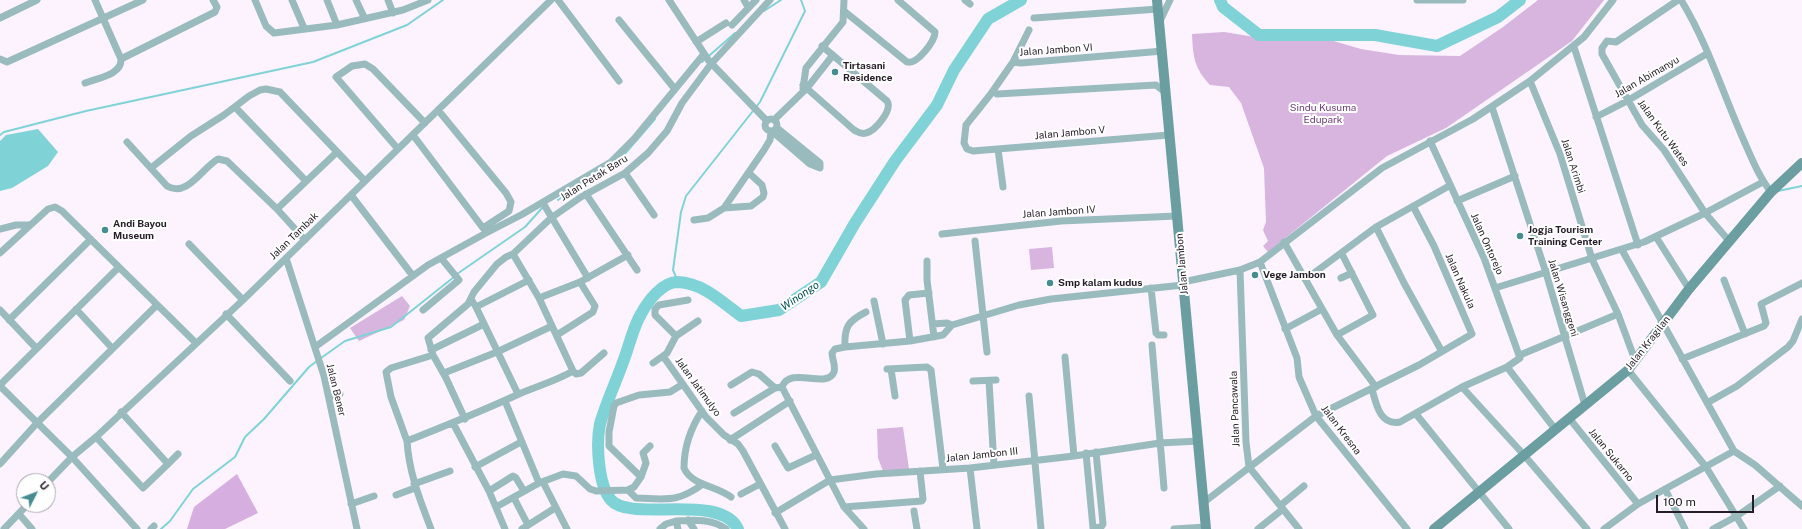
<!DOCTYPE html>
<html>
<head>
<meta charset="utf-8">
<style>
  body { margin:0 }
  #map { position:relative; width:1802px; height:529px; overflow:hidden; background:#fcf3ff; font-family:"Public Sans",sans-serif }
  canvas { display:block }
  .north { position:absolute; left:16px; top:473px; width:40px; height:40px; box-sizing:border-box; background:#fff; border:1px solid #a8a5a9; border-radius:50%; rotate:48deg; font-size:11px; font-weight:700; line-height:16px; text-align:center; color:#251d27 }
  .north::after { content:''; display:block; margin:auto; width:14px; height:18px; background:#458d90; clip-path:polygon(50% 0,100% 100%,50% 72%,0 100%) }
  .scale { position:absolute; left:1656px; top:495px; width:98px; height:18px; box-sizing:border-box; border:2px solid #251d27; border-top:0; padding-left:5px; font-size:12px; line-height:14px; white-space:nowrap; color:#251d27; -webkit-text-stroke:3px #fff; paint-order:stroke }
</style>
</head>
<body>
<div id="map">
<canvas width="1802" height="529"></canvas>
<div class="north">U</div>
<div class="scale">100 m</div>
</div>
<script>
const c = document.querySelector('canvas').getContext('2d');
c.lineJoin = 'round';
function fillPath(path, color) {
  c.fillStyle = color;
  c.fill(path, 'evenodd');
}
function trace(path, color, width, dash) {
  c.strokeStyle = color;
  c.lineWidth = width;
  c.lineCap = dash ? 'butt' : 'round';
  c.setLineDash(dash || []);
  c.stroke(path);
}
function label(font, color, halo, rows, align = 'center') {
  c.font = font + ' "Public Sans",sans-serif';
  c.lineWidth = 4;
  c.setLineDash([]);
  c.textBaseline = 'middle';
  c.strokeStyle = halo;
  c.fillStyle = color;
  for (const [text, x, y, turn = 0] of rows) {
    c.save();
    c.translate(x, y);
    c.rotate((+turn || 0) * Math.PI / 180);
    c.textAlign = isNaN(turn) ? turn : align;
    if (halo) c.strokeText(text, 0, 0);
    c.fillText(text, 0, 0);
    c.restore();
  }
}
const green = new Path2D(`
  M1538,0h66l-32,41 -126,87 -59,28 -119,96 -5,-6 5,-5 -5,-11 3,-8 -2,-54 -23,-65 -12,-16 -19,-2c-16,-17 -17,-29 -18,-51l32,-2 37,6 69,2 31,9 38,6 61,1 43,-29z
  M1052,247l2,21 -23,2 -2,-21z
  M402,296l8,10 -6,14 -45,21 -9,-13z
  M903,427l6,42 -26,2 -5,-13 -1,-29z`);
const forest = new Path2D(`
  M237,474l21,39 -33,16h-38l7,-22z`);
const water = new Path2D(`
  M38,129l20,23 -10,14 -36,22 -12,3v-50l6,-6z`);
const stream = new Path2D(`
  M764,11l17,-11
  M702,62l33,-29
  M0,135l4,-3 82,-21 227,-49 94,-37 36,-25
  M617,160l6,-4 32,-37
  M1778,191l24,-5
  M558,200l32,-22
  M457,274l68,-47 18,-20
  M678,282l-5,-12 8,-58 5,-16 74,-94 45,-91 -4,-11
  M321,358l24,-17 46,-14 63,-50
  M161,529l9,-8 23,-32 42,-32 10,-20 19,-18 45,-52 8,-6`);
const river = new Path2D(`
  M1220,0l3,7 36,28h116l62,11 61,-29 22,-17
  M738,529c-18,-37 -107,-6 -127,-29 -13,-15 -15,-57 -11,-76 6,-21 16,-42 23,-62 6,-15 10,-35 18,-48 7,-13 21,-32 37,-32 25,1 44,20 63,34l38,-6 42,-28 34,-59 40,-62 42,-56 17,-35 34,-51 33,-19`);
const street = new Path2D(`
  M255,0l11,26 8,7 63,-8 66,-15 25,-10
  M292,0l12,28
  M327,0l10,25
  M356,0l8,17
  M388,0l5,13
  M558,0l61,81
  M669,0l40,61 58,60
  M744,0l4,7
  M965,0l5,4
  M1417,0h46
  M1678,0l-62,42 -9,-1 -5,7v6l40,71 22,25 41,63 25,29
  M1681,0c27,44 42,94 63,141 8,18 15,36 27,51
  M844,11l63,51c10,3 28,-21 28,-30l-37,-32
  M0,18l37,-18
  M1034,18l124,-9
  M619,20l55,68
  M1160,21l10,-21
  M732,25l24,-25
  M696,42l30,-19
  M1574,47l64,198
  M1163,51l-142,12 -8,-1 -23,33 -24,30 -2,18 3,6 6,2 196,-16
  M0,59l7,3 136,-62
  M121,59l94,-47 2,-5 -4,-7
  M1013,62l16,-32
  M1530,81l30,73 32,105 26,55 17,46
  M85,83c12,-5 37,-8 36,-24l-26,-59
  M803,85l51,45c4,2 7,5 12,3 9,-2 27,-23 21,-32l-65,-55
  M803,88l3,-20 37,-46 1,-22
  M997,94l159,-9 10,8
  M235,107l71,74
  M1492,107l54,166 39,132
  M1596,117l31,-16 81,-48
  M765 125a6 6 0 1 1 12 0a6 6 0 1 1-12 0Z
  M774,120l33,-32 26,-33
  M773,132l37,32 10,4v-5l-43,-35
  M413,135l70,93 26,-17 2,-9 -5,-9 -68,-83
  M127,142l40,44c20,12 35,-18 51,-27l9,2 50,48 28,31
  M398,149l-62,-72 16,-11 13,-2 8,5 52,54
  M998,149l5,38
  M151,168l40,-32 33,-21 25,-19 11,-6 6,-1 14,3 85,89
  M625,173l29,42
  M586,194l51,76
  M351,195l62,81
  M1457,201l58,-25
  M543,203l45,75
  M724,208l27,-2 12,-9 1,-4 -2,-8 -13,-12
  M277,209l60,-57
  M694,220l14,-2 16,-10 40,-58 6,-10 1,-8
  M1376,227l28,56 37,67
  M0,229l16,-4h13
  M942,234l119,-13 116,-5
  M1658,240l31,49
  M975,241l12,111
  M1284,242l53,93 39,52
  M189,244l54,56
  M1622,250l112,201 21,14 47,41
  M0,253l48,-44 7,-2 7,4 134,132
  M286,258l38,118 33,153
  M927,261v19l7,57
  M1260,262l37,96 2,19 17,39 91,113
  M1240,270l6,172 3,25 50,62
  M1341,278l11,-5
  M1306,279l70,-52 73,-41
  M1724,280l21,54
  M1183,282l57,-12 20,-8 122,-94 91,-49 57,-38 54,-44 29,-37
  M1151,288l5,45 2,2h6
  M1495,288l149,-46 61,-29 58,-31
  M539,298l41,-16 48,-27
  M471,299l5,8 42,87
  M874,301l9,43
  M476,307l53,-27
  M76,309l36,39
  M0,310l36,38
  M423,310l36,-30 -18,-22
  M866,312c-18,9 -22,15 -21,35l-10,2 -3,4c0,6 4,13 2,19 -7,18 -44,-7 -52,15l62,120 78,-6 1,-2 -3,-28
  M226,314l64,67
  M9,320l81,-80
  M698,321l-22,15 -9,17 -4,3 43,61 18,18 14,9 5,7 42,78
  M933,324l14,-1 5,2
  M1285,329l37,-20
  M557,335l36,-23 2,-6 -15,-24
  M1337,335l36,-20 -31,-61
  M676,336l-21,-21v-6l4,-4 29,-5
  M910,341l-5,-41 4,-5 20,-2
  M1152,345l12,143
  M315,347l113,-82 58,-32 35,-18 90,-53 23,-23 70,-85
  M845,347l65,-6 33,-6 9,-10 67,-20 32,-6 132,-14
  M431,350l53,-26
  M604,353l-23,20 -5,1 -3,-3 -34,-73 -26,-44 38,-36 30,-21 44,-24 23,-20 19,-22 15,-28 29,-39 59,-64
  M1520,355l98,-41
  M1065,357l9,99
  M1682,359l82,-33 2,-3 -5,-19 41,-21
  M653,363l10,-7
  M1507,367l48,62
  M887,369l40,-2 4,3 12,99
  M891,369l4,27
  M1628,370l78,97 38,62
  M444,373l53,-21 55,-26
  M973,381l23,-1
  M989,381l5,84
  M0,385l118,-117
  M731,385l21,-13 7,2 16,14
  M0,386l72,71 65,72
  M1462,387l62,68 63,74
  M1372,389c4,15 8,37 28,33l62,-35 45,-20 13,-9 -36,-100 -54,-117
  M1029,396l12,133
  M329,397l11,-3
  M505,401l34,82
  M1707,403l30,-17 51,-39 5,-6 9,-22
  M702,411c-12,18 -18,35 -18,57 7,17 33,18 47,29
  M121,412l47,52 10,-10
  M734,413l41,-25 7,-1
  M1416,414l93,115
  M1569,418l69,86
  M465,419l-19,-41 -13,-23 -5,-17 40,-34 6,-12 23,-28 9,-7 7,-3
  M453,423l36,68 16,38
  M96,437l47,51 25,-24
  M730,440l60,-39
  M407,441l-16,-44 -5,-25 5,-4 42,-13
  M775,446l13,22 28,-13
  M1086,453l7,75 8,-1 2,-3 -7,-72
  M0,464l37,-41 120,-118
  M475,467l46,-25
  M970,468l7,61
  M641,477l-32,-31v-14l5,-26 2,-3 23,-8 31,-3 13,-8
  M48,482l24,-25 24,-20 147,-137 308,-300
  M543,482l24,47
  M414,484l36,-13
  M1665,489l20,40
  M628,490l8,8c31,1 41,5 67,-14
  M489,491l24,-15 3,2 8,13
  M741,494l19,-10
  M396,495l19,-7
  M514,498l14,27
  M1203,503l113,-87 103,-51 53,-31 -38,-88 -21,-40
  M351,504l23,-8
  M1281,505l23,-19
  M496,507l43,-24 24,-9 13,2 14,13 6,2 32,-1 6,-3 7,-10 5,-14 -3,-10 7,-7
  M844,507l20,22
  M914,511l3,18
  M775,513l55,-33 46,-6 94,-6 104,-12 86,-13 39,-2
  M19,514l13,15
  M688,520l6,9
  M4,529l23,-24
  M151,529l3,-3
  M431,529c-11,-29 -22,-56 -24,-88 38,-15 75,-30 112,-47 18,-8 37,-13 54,-23
  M522,529l33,-21
  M660,529l6,-5 10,-3
  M678,529l-2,-8c17,-1 35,-3 50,8
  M1174,529l32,-2
  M1258,529l25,-20
  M1604,529l34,-25 96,-53
  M1713,529l24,-13 43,-30`);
const secondary = new Path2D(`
  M1157,0l49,529
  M1434,529l194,-159 61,-81 82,-97 31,-29`);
const markers = [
  [835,72,4,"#458d90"],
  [105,230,4,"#458d90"],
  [1520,236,4,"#458d90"],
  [1255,275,4,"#458d90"],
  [1050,283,4,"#458d90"]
];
const streetNames = [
  ["Jalan Jambon VI",1056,50,-4],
  ["Jalan Abimanyu",1647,77,-30],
  ["Jalan Jambon V",1070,133,-5],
  ["Jalan Kutu Wates",1663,133,54],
  ["Jalan Arimbi",1573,166,72],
  ["Jalan Petak Baru",594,178,-32],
  ["Jalan Jambon IV",1059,212,-4],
  ["Jalan Tambak",294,236,-44],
  ["Jalan Ontorejo",1487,244,66],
  ["Jalan Jambon",1182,264,-95],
  ["Jalan Nakula",1460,281,66],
  ["Jalan Wisanggeni",1563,298,73],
  ["Jalan Kragilan",1648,343,-52],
  ["Jalan Jatimulyo",698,387,54],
  ["Jalan Bener",336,390,76],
  ["Jalan Pancawala",1235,409,-92],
  ["Jalan Kresna",1341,430,53],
  ["Jalan Jambon III",982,455,-6],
  ["Jalan Sukarno",1611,455,51]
];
const poiNames = [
  ["Tirtasani",843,66],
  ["Residence",843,78],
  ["Andi Bayou",113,224],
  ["Museum",113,236],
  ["Jogja Tourism",1528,230],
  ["Training Center",1528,242],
  ["Vege Jambon",1263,275],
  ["Smp kalam kudus",1058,283]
];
const parkNames = [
  ["Sindu Kusuma",1323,108],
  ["Edupark",1323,120]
];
const waterNames = [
  ["Winongo",800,296,-34]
];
fillPath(green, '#d7b5df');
fillPath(forest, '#d6aee0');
fillPath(water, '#7fd3d7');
trace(stream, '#7fd3d7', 2);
trace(river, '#7fd3d7', 12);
trace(street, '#99bbbd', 7);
trace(secondary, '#6a9ea1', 10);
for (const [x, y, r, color] of markers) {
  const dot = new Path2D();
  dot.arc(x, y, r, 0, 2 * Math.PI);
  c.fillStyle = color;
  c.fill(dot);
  trace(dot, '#fff', 1.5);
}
label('10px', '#251d27', '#fff', streetNames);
label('bold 10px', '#251d27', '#fff', poiNames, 'left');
label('10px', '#703e7c', '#fff', parkNames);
label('italic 11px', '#015255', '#fff', waterNames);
</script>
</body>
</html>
